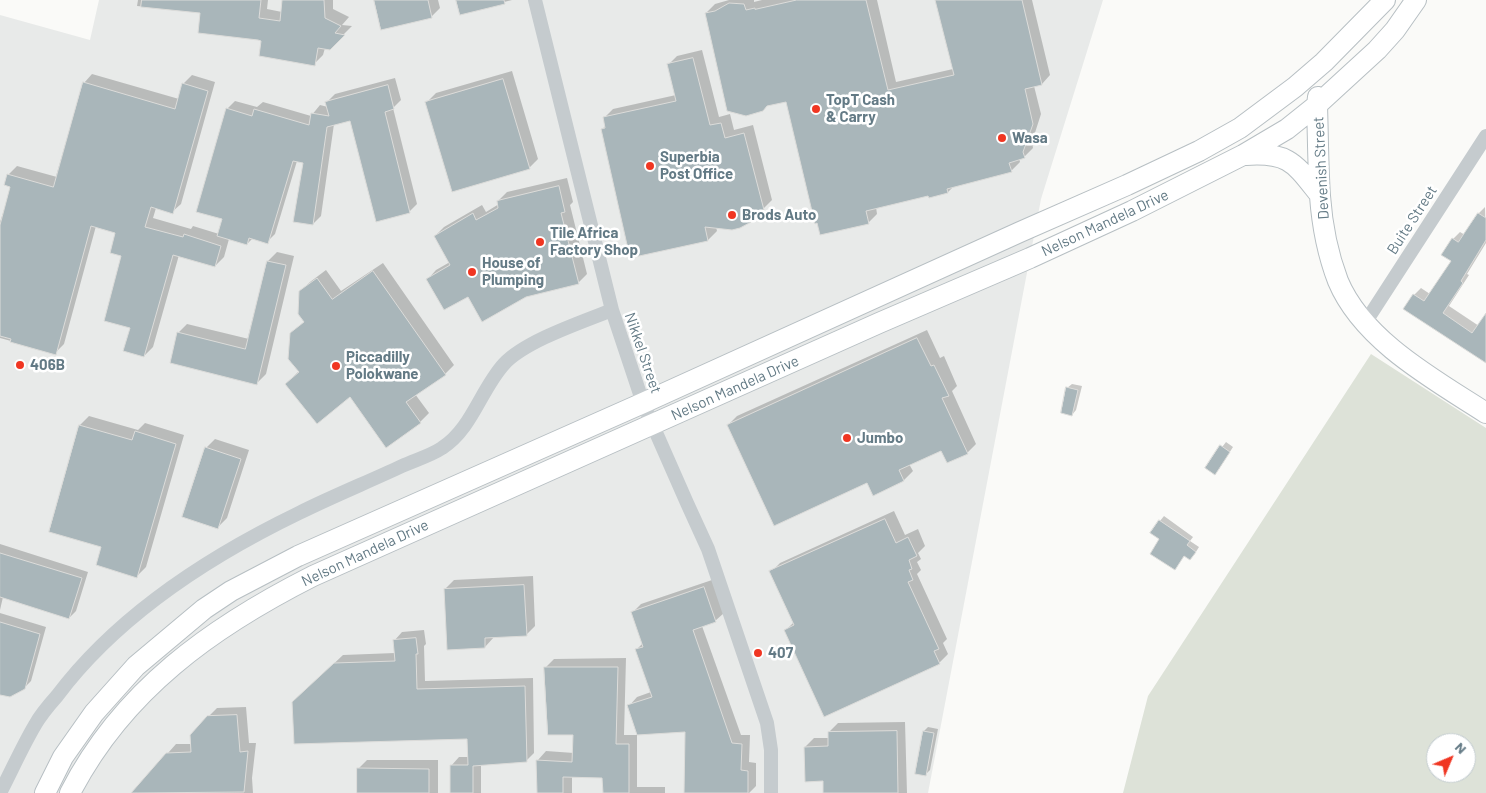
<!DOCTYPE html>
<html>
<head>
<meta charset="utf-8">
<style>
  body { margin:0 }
  #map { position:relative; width:1486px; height:793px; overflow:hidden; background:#fafaf8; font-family:Barlow,sans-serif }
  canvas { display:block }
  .north { position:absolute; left:1426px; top:733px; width:50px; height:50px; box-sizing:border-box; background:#fff; border:1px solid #c1cace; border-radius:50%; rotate:45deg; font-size:14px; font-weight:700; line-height:20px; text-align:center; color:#637a85 }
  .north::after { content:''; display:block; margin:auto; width:18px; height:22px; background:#f03622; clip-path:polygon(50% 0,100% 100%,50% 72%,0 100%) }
</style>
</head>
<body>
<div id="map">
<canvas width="1486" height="793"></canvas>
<div class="north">N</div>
</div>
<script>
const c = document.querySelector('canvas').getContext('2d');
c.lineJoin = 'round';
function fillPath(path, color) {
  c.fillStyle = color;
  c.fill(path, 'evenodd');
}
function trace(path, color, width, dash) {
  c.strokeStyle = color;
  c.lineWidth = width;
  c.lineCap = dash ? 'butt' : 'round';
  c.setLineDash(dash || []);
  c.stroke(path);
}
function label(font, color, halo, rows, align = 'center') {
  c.font = font + ' Barlow,sans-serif';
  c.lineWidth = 5;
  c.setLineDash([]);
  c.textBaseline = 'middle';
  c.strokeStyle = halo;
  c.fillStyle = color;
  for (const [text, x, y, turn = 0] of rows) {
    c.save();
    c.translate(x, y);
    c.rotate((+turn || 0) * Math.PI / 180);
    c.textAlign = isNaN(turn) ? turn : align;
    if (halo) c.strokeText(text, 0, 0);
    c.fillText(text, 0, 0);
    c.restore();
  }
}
const built = new Path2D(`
  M99,0h1004l-62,199 -113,594h-928v-778l90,25z`);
const green = new Path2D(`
  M1371,354l115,74v365h-363l25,-97zM1436,743h30v30h-30z`);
const shadow = new Path2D(`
  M138,0h130l-1,9 15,3 2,-12h49v9l16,8 -7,8 10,1 -23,23 -4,-1 -2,7 -9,9 -113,-52 -64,-6z
  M376,0h62l2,8 -9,9z
  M457,0h55l-52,13z
  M729,0h25v2l8,-2h115l19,82 57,-13 -16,-69h95l18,75 -8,9 -8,2 7,28 -9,28 1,6 -9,9 -5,1 1,4 -9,9 -57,15 -6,6 -19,2 -53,13 1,7 -9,9 -81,-122 -81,-88 9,-9z
  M702,50l17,67 11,-3 4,16 19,-5 19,75 -20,20 -36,7 1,4 -9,9 -106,-111 4,-3 -2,-8 9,-9 63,-14 -8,-30 9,-9z
  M512,71l26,88 -9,9 -102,-66 9,-9z
  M92,74l87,25 4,-15 9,-9 23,7 -34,122 -9,8 -16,-4 -3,10 38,11 2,-3 26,8 4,-15 4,-110 8,-8 22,6 6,-5 48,14 9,-11 8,2 -1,-5 8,-8 60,-16 6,22 -8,8 24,96 -8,8 -58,-92 -17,4 -13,92 -8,8 -9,-62 -7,-1 -22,73 -8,8 -14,-4 -6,6 -18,-5 -5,18 -9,9 -36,-11 -26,92 -9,9 -13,-29 -8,-72 -7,-23 -20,-6 -32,118 -9,9 -55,-15v-116l12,-36 -4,-11 9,-9 40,11 27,-94z
  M567,178l6,24 -3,3 17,69 -9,9 -109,12 -41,-16 8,-9 14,-8 -15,-26 9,-9 38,-22 4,7 13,-8 -1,-3 9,-9z
  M1485,207l1,36 -19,31 2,1 -20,31 30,20 7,-11v47l-72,-67 7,-7 9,6 23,-34v-21l7,-7 5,3 13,-21z
  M277,252l17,4 -28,118 -9,9 -79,-50 9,-9 62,15 19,-78z
  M383,263l71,102 -9,9 -30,20 14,19 -9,9 -70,-27 -64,-11 13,-13 -7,-38 13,-12 -4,-30 9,-9 16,-12 15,21z
  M927,330l13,28 4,-2 13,30 -5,5 24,53 -9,9 -25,-4 -33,15 4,7 -9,9 -30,14 -6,-12 -140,-57 9,-9z
  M1072,384l10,2 -6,24 -4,5 -5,-27z
  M89,416l49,14 7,-7 39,12 -38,132 -9,9 -34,-30 -53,-15 30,-106z
  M215,439l34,11 -22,68 -9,9 -12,-79z
  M1226,442l7,5 -14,22 -13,-1z
  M894,511l11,24 13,-6 7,17 -7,7 3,6 -4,3 4,8 -4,4 30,65 -4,4 5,11 -9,9 -115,52 -39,-84 9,-9 -23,-50 9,-9z
  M1164,516l29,21 -3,4 9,6 -5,8h-9l-10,13 -14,-29 -10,-7z
  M0,544l88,28 -12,39 -7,7 -66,-21 -3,13z
  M533,576l2,50 -9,9 -32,2 -9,10 -40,-58 9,-9z
  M712,580l12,33 -9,8 -13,5 39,109h9l-1,27 7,1v23l-7,7h-64l2,-62 -58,-25 8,-9 14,-5 -15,-42 7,-7 -11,-30 9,-9z
  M0,613l46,14 -15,54 -7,7 -24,5z
  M424,630l2,14 -2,2 1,35 108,-3 1,75 -8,8 -45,3v29h-30v-27l8,-9h10l-1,-19 -166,-44 41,-39 52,-2 -1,-12 8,-9z
  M626,658l-2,77h13v52h28v6h-61v-16l-32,-1v17h-33l-1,-33 8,-9 28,2v-19l-29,-66 9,-9z
  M246,707l3,36h7l-4,35 1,15h-116v-5l39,-44h16l16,-27 9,-9z
  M905,722l2,71h-83v-13l-19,-33 9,-9h15v-6l9,-9z
  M928,727l10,2 -8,41 -4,4 -9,-2 7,-41z
  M367,760h71v33h-80v-24z`);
const building = new Path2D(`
  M142,0h119l-2,18 21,3 2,-21h42l1,18 16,8 -6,7 10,2 -15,15 -12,-2 -3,18 -56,-10 2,-15 -3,-1 -60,-7 2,-20 -59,-6z
  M374,0h54l4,18 -51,12z
  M456,0h48l1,4 -45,11z
  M797,0h69l22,90 66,-15 -19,-75h87l20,85 -17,4 8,35 -10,28 2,6 -16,5 3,9 -65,17 1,4 -19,5 -1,-2 -62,15 3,13 -49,11 -3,-12 -2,1 -29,-122 -19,4 -4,5 -17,5 -19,-5 -22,-98 10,-2 14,-8 15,1 2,6 9,-2v1z
  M693,58l17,67 11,-2 4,15 19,-5 20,77 -13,3 2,8 -13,7 -8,2 -27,-3 3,14 -78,17 -29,-129 4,-1 -2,-11 73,-16 -9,-37z
  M503,79l27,90 -78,23 -27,-90z
  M83,82l92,27 7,-26 26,8 -35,123 -22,-7 -6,20 38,10 1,-3 37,12 -6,21 -42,-12 -29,102 -21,-6 7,-23 -26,-7 17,-65 -11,-3 5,-20 -24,-7 -35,129 -46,-13 1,-3 -11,-3v-111l10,-38 -6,-2 3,-11 46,13z
  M388,85l6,24 -9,3 25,101 -34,9 -26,-101 -23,6 -14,98 -20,-3 10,-59 -10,-2 -25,83 -19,-6 -2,7 -30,-9 5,-17 -26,-7 30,-104 26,8 2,-7 55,16 2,-12 18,3 -4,-14z
  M559,186l6,26 -4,1 18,71 -53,13 -44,25 -14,-25 -24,13 -18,-31 24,-14 -16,-29 39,-23 3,7 22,-12 -1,-7z
  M1478,213l8,5v22l-25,41 2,2 -20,30 29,20 14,-20v50l-83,-54 10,-15 11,7 27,-40 -10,-6 11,-17 6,4z
  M267,261l19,4 -29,120 -87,-22 7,-31 68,17z
  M373,271l73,104 -40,27 15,21 -35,25 -36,-51 -33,27 -32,-40 14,-12 -11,-13 2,-26 14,-11 -6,-8 1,-23 18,-13 15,21z
  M917,338l14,28 3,-1 15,31 -7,2 26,56 -21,9 -6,-12 -42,19 5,11 -31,15 -6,-13 -93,43 -47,-101z
  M1066,387l12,3 -6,26 -11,-3z
  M79,425l53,15 3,-9 41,13 -39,134 -41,-13 5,-18 -52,-15z
  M1220,445l10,7 -15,23 -10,-7z
  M205,447l36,12 -23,70 -36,-12z
  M885,519l11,24 12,-6 9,19 -8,4 3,9 -3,1 4,10 -5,2 31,67 -5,2 6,13 -116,53 -40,-87 10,-5 -25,-54z
  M1159,520l31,21 -3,4 9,7 -6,8 -6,-4 -9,14 -25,-16 9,-15 -9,-6z
  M0,553l82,25 -13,41 -69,-22z
  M524,585l3,51 -42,2v10l-38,2 -3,-61z
  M704,587l12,35 -23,8 39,113 10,1 -1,26 7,1v22h-64l1,-61 -48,3 -10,-30 25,-8 -17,-48 8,-2 -12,-35z
  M0,622l40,12 -15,55 -15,8 -10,-2z
  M416,638l2,16h-2l1,35 108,-3 2,76 -54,4v27h-23v-28h18l-1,-26 -173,5 -2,-42 42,-39 61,-2 -2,-21z
  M544,667h74l-2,77h13v49h-26l-1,-15 -39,-1v16h-26l-1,-33 36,2 1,-27h-25z
  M237,715l3,37 8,-1 -4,41 -113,1 35,-40 25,-1 -1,-17 17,-19z
  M897,731l1,62h-75v-12l-18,1 -1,-35 24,-1v-14z
  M923,731l11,2 -8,43 -11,-2z
  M357,768l72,1v24h-72z`);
const street = new Path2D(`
  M535,0l77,310 31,93 44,100 21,46 59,174 4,27v43
  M1365,323l121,-187
  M0,793c12,-23 22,-46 35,-68 6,-11 14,-20 22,-29 60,-80 153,-140 242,-183 34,-17 69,-31 103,-47 13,-6 28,-10 40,-18 30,-19 39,-59 62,-84 21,-23 78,-42 108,-54`);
const secondary = new Path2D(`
  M1318,97l-1,8c1,30 1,61 3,91 2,28 8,59 18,85 25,60 97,99 148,132
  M1246,155c44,-3 49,9 74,40
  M45,793l18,-36 31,-44 42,-47 68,-57 27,-18 67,-35 345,-153 377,-171 107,-47 72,-34 41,-23 55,-41 29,-25 61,-62
  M70,793c53,-103 142,-166 243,-217l566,-253 151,-65 102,-47 111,-56 44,-26 30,-24 60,-55 18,-20 21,-30`);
const markers = [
  [816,109,5,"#f03622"],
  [1002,138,5,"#f03622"],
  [650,166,5,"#f03622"],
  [732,215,5,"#f03622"],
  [540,242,5,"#f03622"],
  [472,272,5,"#f03622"],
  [20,365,5,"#f03622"],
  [336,366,5,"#f03622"],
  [847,438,5,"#f03622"],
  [758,653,5,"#f03622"]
];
const poiNames = [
  ["TopT Cash",826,100],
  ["& Carry",826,117],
  ["Wasa",1012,138],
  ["Superbia",660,157],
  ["Post Office",660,174],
  ["Brods Auto",742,215],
  ["Tile Africa",550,233],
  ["Factory Shop",550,250],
  ["House of",482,263],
  ["Plumping",482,280],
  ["Piccadilly",346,357],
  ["Polokwane",346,374],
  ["406B",30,365],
  ["Jumbo",857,438],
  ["407",768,653]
];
const streetNames = [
  ["Devenish Street",1321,168,-93],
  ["Buite Street",1412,220,-57],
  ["Nelson Mandela Drive",1105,223,-25],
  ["Nikkel Street",643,353,71],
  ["Nelson Mandela Drive",735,388,-24],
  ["Nelson Mandela Drive",365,553,-25]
];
fillPath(built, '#e8eae9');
fillPath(green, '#dde2d8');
fillPath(shadow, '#0003');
fillPath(building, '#a9b6ba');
trace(building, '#dcdcda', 1);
trace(secondary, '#b7bfc3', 22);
trace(street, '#c5cbce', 14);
trace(secondary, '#fff', 20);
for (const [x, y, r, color] of markers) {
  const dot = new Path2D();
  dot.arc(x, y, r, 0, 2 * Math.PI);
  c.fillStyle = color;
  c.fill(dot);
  trace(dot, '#fff', 2);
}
label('bold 15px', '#637a85', '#fff', poiNames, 'left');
label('15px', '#637a85', '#fff', streetNames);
</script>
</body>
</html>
